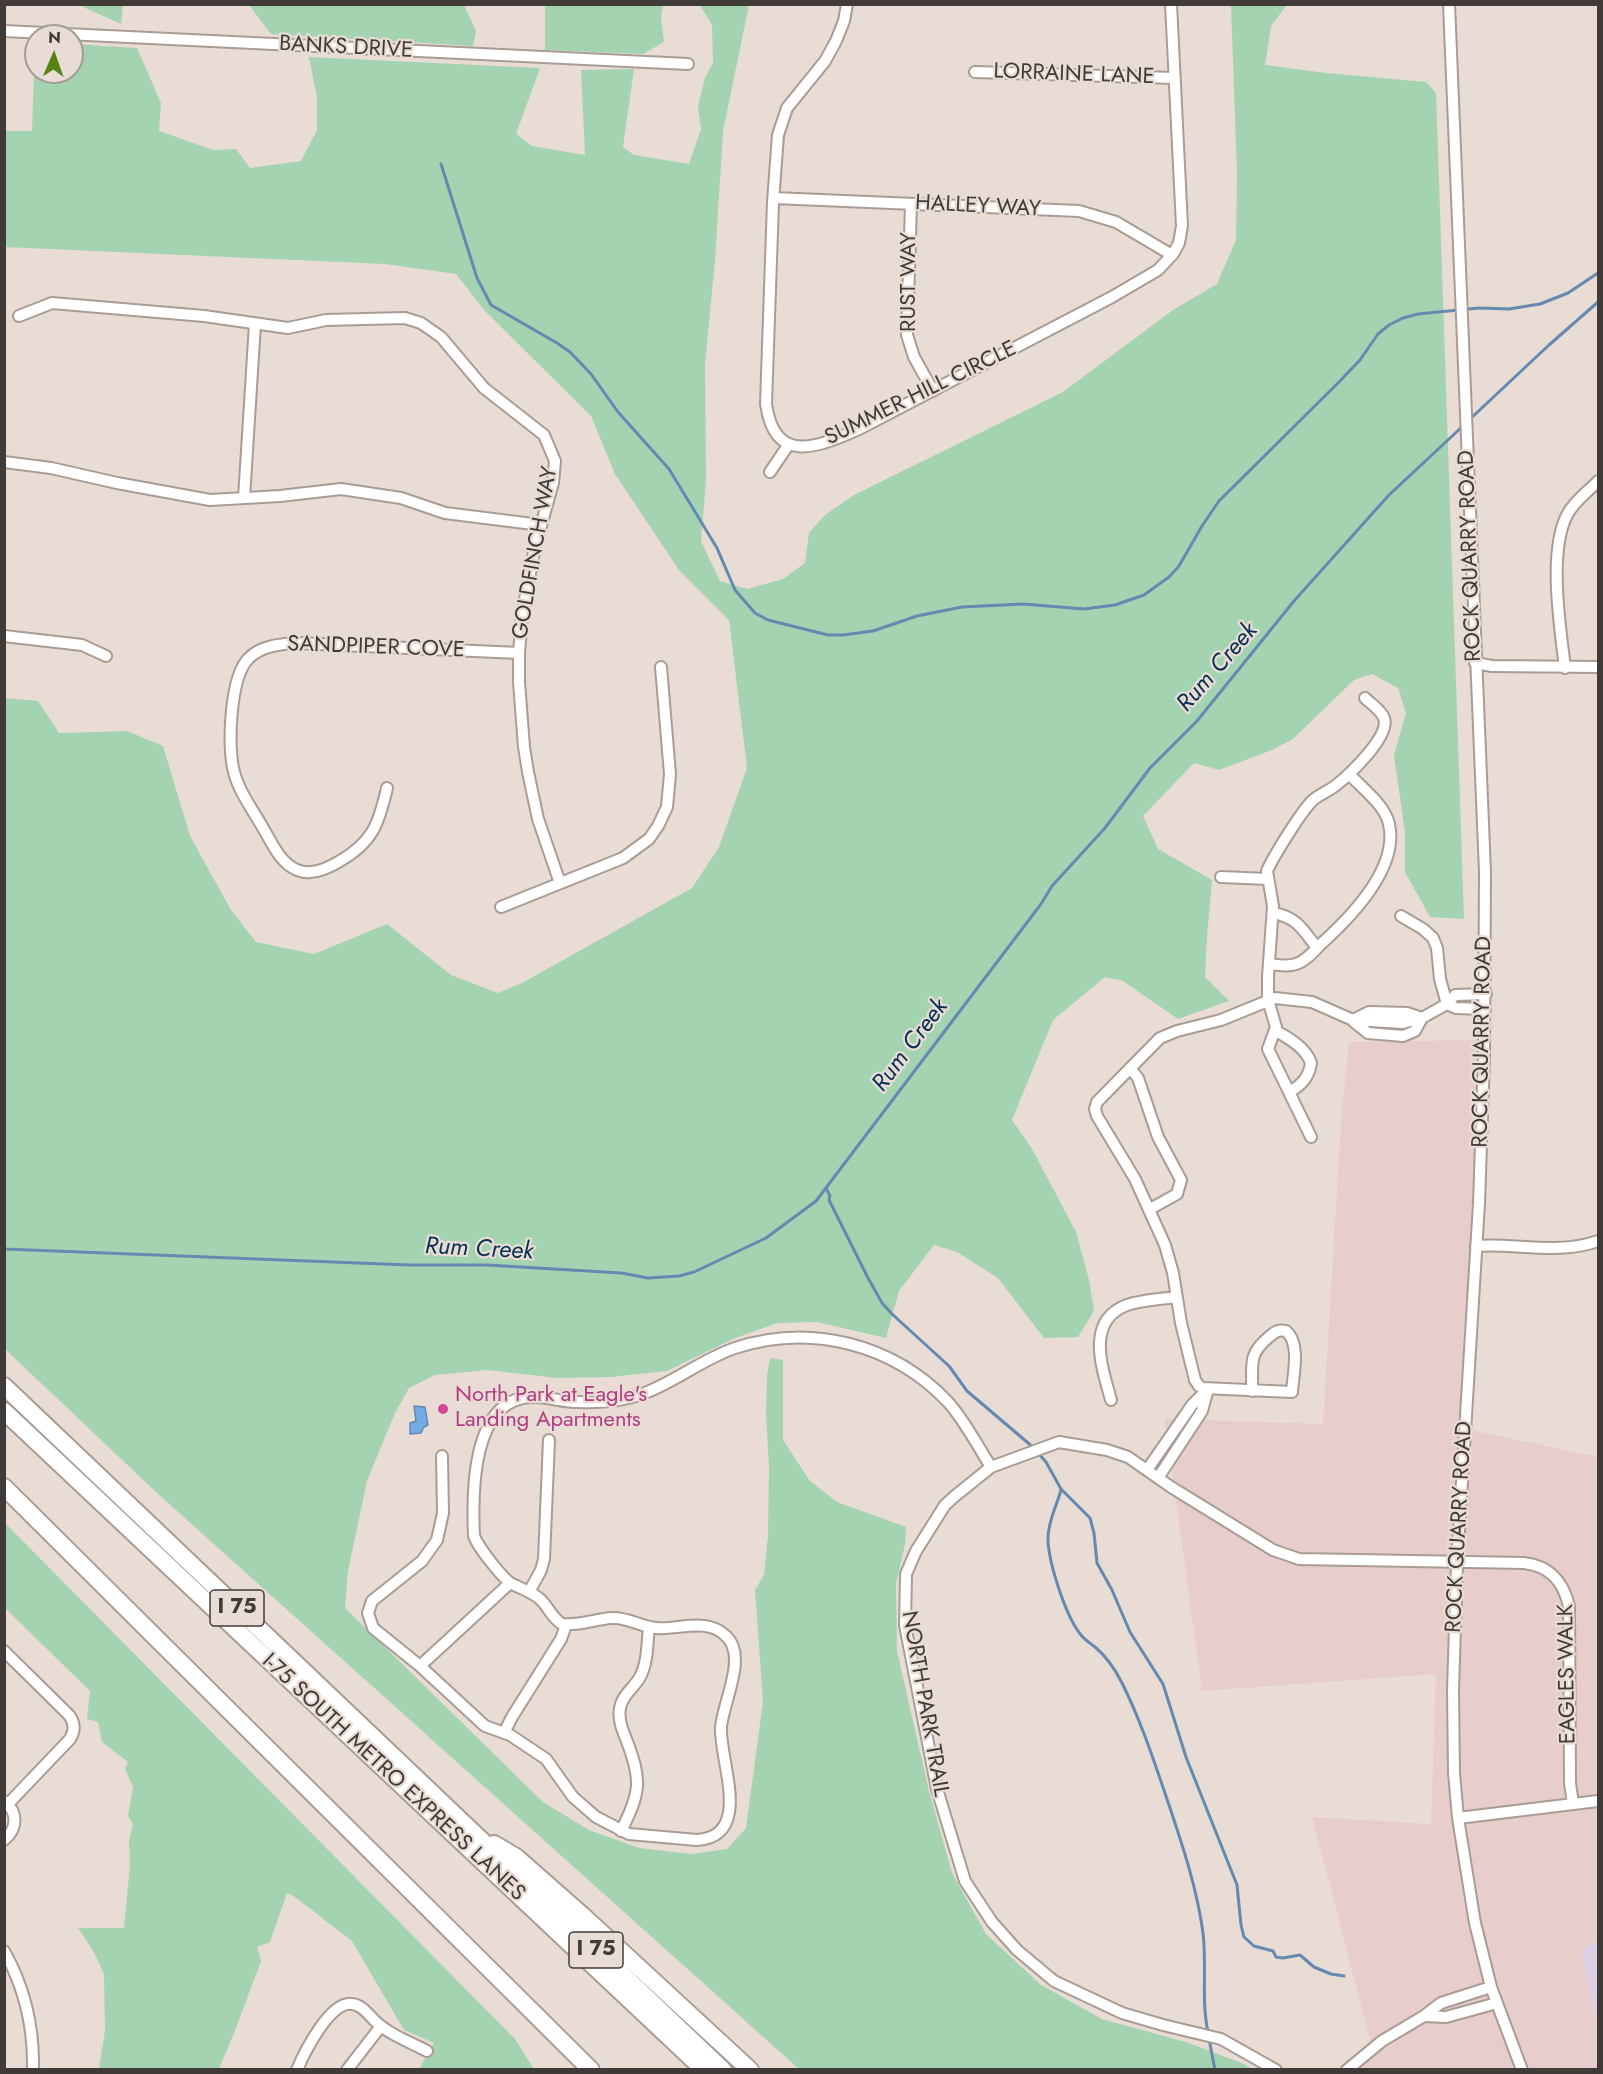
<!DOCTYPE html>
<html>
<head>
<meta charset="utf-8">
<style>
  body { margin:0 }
  #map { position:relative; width:1603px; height:2074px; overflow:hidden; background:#e8dcd4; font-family:Jost,sans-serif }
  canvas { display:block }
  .frame { position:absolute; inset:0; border:6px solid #403b38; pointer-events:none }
  .north { position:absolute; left:24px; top:24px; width:60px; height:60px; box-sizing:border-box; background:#e8dcd4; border:2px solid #a59c96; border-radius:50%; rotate:2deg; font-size:16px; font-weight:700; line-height:24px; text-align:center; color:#403b38 }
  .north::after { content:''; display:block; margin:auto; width:21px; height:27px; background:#558415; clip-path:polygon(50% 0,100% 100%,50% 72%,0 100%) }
</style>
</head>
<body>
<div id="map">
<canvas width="1603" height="2074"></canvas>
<div class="frame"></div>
<div class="north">N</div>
</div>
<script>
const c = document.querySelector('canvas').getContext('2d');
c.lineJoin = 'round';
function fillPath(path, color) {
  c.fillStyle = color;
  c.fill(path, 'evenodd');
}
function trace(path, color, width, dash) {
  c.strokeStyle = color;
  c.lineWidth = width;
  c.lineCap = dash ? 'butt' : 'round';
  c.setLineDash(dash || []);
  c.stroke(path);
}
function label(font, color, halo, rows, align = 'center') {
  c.font = font + ' Jost,sans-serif';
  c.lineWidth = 4.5;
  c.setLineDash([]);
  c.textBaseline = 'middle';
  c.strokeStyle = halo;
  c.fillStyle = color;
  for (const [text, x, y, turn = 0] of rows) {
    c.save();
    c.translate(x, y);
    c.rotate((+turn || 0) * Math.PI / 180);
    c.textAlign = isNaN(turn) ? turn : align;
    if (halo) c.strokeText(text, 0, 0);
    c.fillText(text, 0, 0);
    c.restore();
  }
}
const commercial = new Path2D(`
  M1479,1040l-13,389 132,28v483l-17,11 17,73v45h-256l29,-26 -59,-226 119,7 5,-150 -234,17 -37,-272 158,5 18,-302 8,-80z`);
const medical = new Path2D(`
  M1598,1940v84l-17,-73z`);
const green = new Path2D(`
  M79,5h44l-2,19 -40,-18z
  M249,5h215l12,26 -3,15 -202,-12z
  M545,5h118l-2,13 3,24 -21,12 -98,-4z
  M700,5h49l-26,126 -8,130 -10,103 1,115 -5,62 19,40 27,8 36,-10 22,-16 4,-30 16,-18 29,-20 209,-103 110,-82 44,-26 19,-44 1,-65 -6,-170h74l-19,1 -15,20 -6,39 61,8 100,9 10,11 28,826 -34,-2 -25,-45v-40l-11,-77 12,-42 -8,-25 -26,-14 -18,6 -61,59 -21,11 -53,20 -25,-7 -51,53 15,33 54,31 -5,57 -2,40 24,24 -51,18 -55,-38 -18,-4 -52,43 -41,100 19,27 45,85 13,48 5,31 -16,26 -34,1 -46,-60 -41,-26 -23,-7 -35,46 -13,47 -69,-16 -40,1 -44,16 -66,32 -56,6 -54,1 -70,-8 -52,5 -26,13 -14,25 -28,68 -19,90 -3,37 198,194 46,28 50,18 52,6 36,-5 19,-21 17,-127 -8,-111 9,-15 4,-39 1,-69 -3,-54 1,-37 3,-18 13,2v80l27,41 27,21 69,25 -1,17 -9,40 1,67 32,140 23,82 34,61 55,51 61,34 87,24 55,21 8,5h-453l-642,-576 -152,-144v-651l33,3 21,32 68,-2 36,15 27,90 41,74 25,32 58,12 73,-30 64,51 47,18 24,-10 170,-95 27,-41 28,-79 -18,-148 -50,-50 -64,-96 -24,-58 -106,-105 -29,-37 -71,-10 -380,-17v-116h27l3,-89 1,30h36v-28l65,4 24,55 -2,28 54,19 23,-1 14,19 51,-7 16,-31v-32l-8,-41 231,11 -24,66 16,12 53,9 -4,-85 53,-1 -11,78 11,8 55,9 12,-35 -3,-23 7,-28 8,-15 -1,-38z
  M4,1522l511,517 19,30h-115l15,-26 -30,-13 -52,-89 -57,-44 -8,-4 -17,49 -13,5 4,14 -27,72 -15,36h-120l6,-39 -1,-56 -10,-22 -16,-24h46l6,-63 -1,-25 4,-16 -5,-8 5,-29 -8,-18 3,-7 -26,-20 -4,-20 -11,-3 3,-28 -85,-83z`);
const water = new Path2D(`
  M414,1406l11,1 3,18 -4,2 -3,6 -11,1v-11l6,-2z`);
const stream = new Path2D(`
  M441,164l36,114 14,27 66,38 13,9 21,22 27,38 51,57 48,79 18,42 20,23 13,7 60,15h15l30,-4 44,-15 45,-9 61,-3 61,5 31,-4 29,-10 25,-18 10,-11 23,-40 17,-25 120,-119 21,-22 18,-26 11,-9 14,-7 15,-4 61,-6 30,1 31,-5 28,-11 30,-20
  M1469,420l80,-75 49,-43
  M826,1188l4,8 -1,4 38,76 15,27 10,11 57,52 18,25 67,57
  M4,1249l405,16h78l134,8 27,5 31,-2 15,-4 72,-34 50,-37 225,-297 11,-18 53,-58 45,-60 47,-47 97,-120 95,-106 75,-70
  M1038,1453l8,9 15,27 29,29 4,15 3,30 15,27 18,42 33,52 23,73 51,128 4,40 3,12 10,9 19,5 3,6 7,1 17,-3 14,12 17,7 13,2
  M1061,1490c-4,15 -13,31 -13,48 0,24 18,79 33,97 4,5 9,8 14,12 12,10 20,22 27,36 19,38 32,78 46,119 14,42 29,86 35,131 4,33 -2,67 5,99
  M1209,2039l6,31`);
const minor = new Path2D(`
  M847,4l-3,17 -8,20 -11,20 -38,47 -9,27 -5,67 -7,202c9,62 52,43 93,25l253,-132 46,-27 15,-16 6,-11 3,-17 -11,-222
  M1449,4l36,868 -1,185 -5,146 -22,360 -4,127 1,83 4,45 17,105 16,64 31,83
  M4,31l684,33
  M975,72l199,6
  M774,198l305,13 37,11 56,33
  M911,204l-4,131 7,22 19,34
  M19,316l33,-13 152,13 84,12 38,-8 79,-2 16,5 20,14 43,51 60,47 11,26 -2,22 -18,64 -13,68 -3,38v29l5,65 4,25 10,47 22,64
  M4,462l47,6 66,15 93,17 70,-4 61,-7 60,9 44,15 96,12
  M770,472l19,-28
  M244,498l11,-174
  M4,636l78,9 24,11
  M1475,663l17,3 106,1
  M1565,668c-5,-42 -17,-116 2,-153 7,-14 21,-23 31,-34
  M387,788c-8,35 -14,54 -47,73 -13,8 -29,15 -43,9 -17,-7 -25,-27 -34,-42 -10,-18 -24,-36 -29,-56 -7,-25 -4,-96 15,-114 12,-12 31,-14 47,-15l223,10
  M1221,877l47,2
  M501,907l122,-49 26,-19 9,-13 9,-19 3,-33 -9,-107
  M1273,913c24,4 30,17 44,35
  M1401,916l22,13 10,9 4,10 3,31 7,25 9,4 29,1
  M1269,964c8,1 19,3 27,0 10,-3 18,-13 25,-20 30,-27 78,-76 68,-120 -4,-19 -27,-36 -40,-50
  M1353,1020l16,-8 38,1 15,5
  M1353,1021l15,12 35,3 12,-5 7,-13
  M1276,1031c13,7 30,17 35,32 -2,14 -9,22 -22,29
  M1130,1068l8,10 20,59 23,43 -4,14 -27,15
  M1311,1137l-43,-88 8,-22 -8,-27v-23l5,-71 -6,-35c6,-14 34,-59 45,-70 6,-6 15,-9 23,-15 13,-10 56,-50 49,-68 -3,-8 -13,-14 -19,-20
  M1476,1246c40,-3 83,9 122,-5
  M1252,1391c1,-26 -5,-36 17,-54 6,-5 9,-8 17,-6 15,12 7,44 6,61l-89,-4 -4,-2 -4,-6 -14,-57 -8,-50 -8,-28 -30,-66 -38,-63 -2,-7 2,-7 63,-64 17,-7 44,-11 54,-22 37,4 41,18 50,3 19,-5 25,-14 8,-9 31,-1
  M1111,1400c-8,-30 -27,-79 16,-95 15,-5 34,-6 50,-8
  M442,1456l1,57 -6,27 -15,21 -50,40 -4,12 5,15 47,38 65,60 25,9 36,24 27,38 23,20 33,17 68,6c57,-4 22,-79 24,-113 2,-25 27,-71 5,-91 -19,-19 -47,-6 -70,-8 -15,-1 -28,-11 -44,-10 -17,1 -32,8 -50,6 -10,-6 -13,-16 -21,-24 -8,-8 -19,-11 -29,-16 -9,-5 -34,-37 -38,-48 -2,-42 -3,-139 59,-139 15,0 30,5 45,5 22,1 46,-1 67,-9 31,-12 58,-34 90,-45 76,-25 158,-4 213,54 17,19 29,43 43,65
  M1147,1470l45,-65 16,-16
  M1158,1478l44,-67 6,-22
  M529,1592l12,-22 3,-11 5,-119
  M4,1651l65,64c6,8 6,16 1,24l-62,65
  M420,1666l90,-83
  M504,1733l8,-16 49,-78 5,-14
  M4,1801c14,11 14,27 0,39
  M1458,1818l140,-17
  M621,1831c20,-39 21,-51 5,-92 -4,-10 -8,-20 -6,-31 2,-13 14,-20 20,-31 8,-15 7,-33 9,-50
  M4,1951c21,37 30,75 29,119
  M1424,2016l22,1 51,-14
  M297,2070c7,-17 33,-69 55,-66 10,1 16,10 22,16 14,14 36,22 53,31
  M347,2070l34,-44
  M1276,2070l-55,-31 -58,-14 -41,-12 -68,-32 -37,-31 -25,-28 -27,-41 -28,-92 -32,-164 1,-51 10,-23 29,-46 10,-9 36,-29 68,-25 48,8 21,7 43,30 102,63 26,9 225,4c26,3 39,18 45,43l1,177 3,21
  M1347,2070l35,-29 42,-25 17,-13 50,-16`);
const highway = new Path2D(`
  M4,1386l719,684
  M4,1411l700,659
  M4,1487l587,583
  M494,1844l22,13 66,58 168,155`);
const markers = [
  [443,1409,6,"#d1479c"]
];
const shields = [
  [237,1608,54],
  [596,1950,54]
];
const shieldNames = [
  ["I 75",237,1608],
  ["I 75",596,1950]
];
const streetNames = [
  ["BANKS DRIVE",346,48,3],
  ["LORRAINE LANE",1074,75,2],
  ["HALLEY WAY",978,207,3],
  ["RUST WAY",910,282,-90],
  ["SUMMER HILL CIRCLE",921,394,-26],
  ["GOLDFINCH WAY",536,553,-80],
  ["ROCK QUARRY ROAD",1471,556,-92],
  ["SANDPIPER COVE",376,648,2],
  ["ROCK QUARRY ROAD",1483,1042,-89],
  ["ROCK QUARRY ROAD",1460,1527,-87],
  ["EAGLES WALK",1568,1674,-91],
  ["NORTH PARK TRAIL",924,1704,80],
  ["I-75 SOUTH METRO EXPRESS LANES",393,1778,43]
];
const hotelNames = [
  ["North Park at Eagle's",455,1396],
  ["Landing Apartments",455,1421]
];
const waterNames = [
  ["Rum Creek",1218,668,-49],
  ["Rum Creek",911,1046,-53],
  ["Rum Creek",479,1250,3]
];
fillPath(commercial, '#e8cdcd');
fillPath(medical, '#dccfe3');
fillPath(green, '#a4d3b1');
fillPath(water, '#75abe4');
trace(water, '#6589b0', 1.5);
trace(stream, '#6589b0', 3);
trace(minor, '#a89c95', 14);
trace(highway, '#a89c95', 20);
trace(minor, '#fff', 10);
trace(highway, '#fff', 16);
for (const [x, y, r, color] of markers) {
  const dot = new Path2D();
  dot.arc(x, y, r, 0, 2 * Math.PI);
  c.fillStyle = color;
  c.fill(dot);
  trace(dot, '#e8dcd4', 2);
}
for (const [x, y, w] of shields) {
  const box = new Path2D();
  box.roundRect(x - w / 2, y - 18, w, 36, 4.5);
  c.fillStyle = '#e8dcd4';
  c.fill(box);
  trace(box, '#403b38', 1.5);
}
label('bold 21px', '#403b38', null, shieldNames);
label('22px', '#403b38', '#e8dcd4', streetNames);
label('22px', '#b23c85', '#e8dcd4', hotelNames, 'left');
label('italic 24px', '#073054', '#e8dcd4', waterNames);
</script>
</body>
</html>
